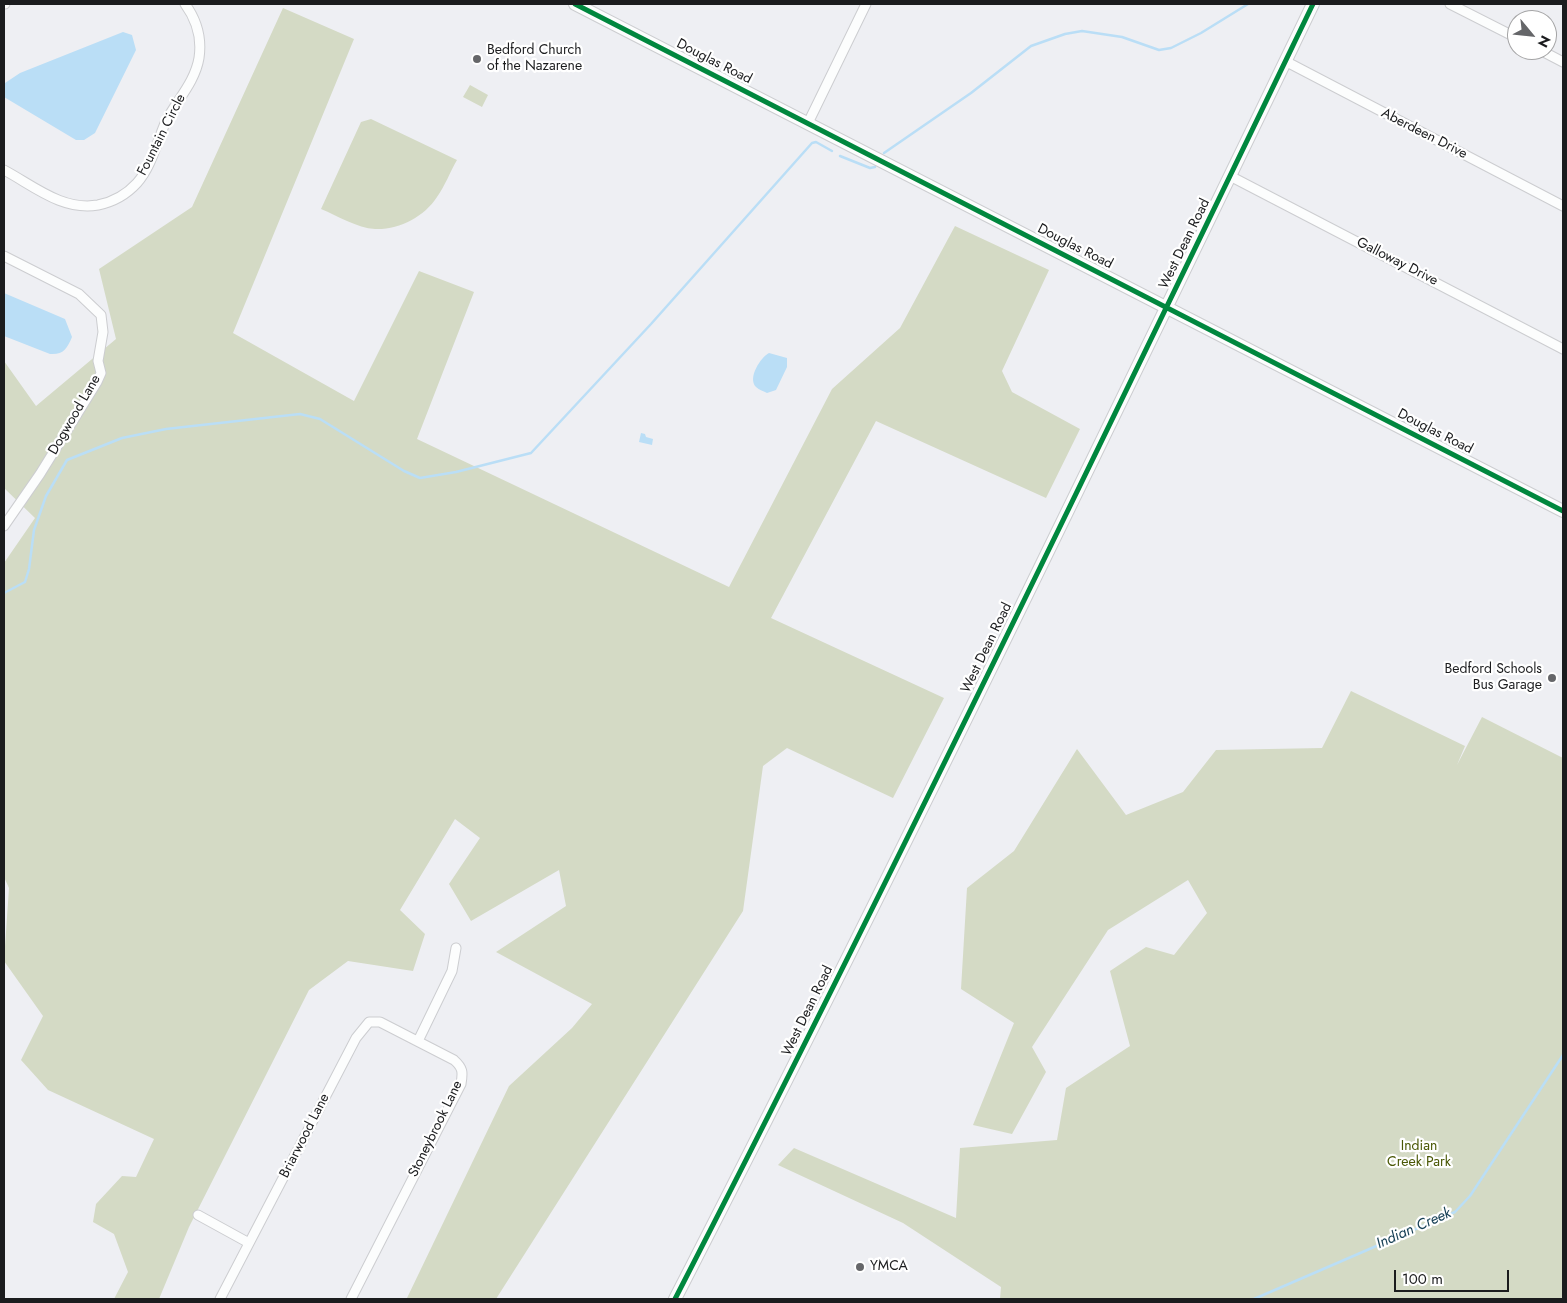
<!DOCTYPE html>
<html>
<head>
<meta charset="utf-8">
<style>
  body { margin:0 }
  #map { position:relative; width:1567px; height:1303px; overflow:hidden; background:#eeeff3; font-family:Jost,sans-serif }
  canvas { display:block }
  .frame { position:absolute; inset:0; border:5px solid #1b1c1e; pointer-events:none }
  .north { position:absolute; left:1507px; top:10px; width:50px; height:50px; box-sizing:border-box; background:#fff; border:1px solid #a4a4a5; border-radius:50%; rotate:118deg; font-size:14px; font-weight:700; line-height:20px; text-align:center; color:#1b1c1e }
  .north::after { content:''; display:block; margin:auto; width:18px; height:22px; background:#656669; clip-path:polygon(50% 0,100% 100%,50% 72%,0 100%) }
  .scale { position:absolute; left:1394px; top:1270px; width:115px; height:22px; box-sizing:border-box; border:2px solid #1b1c1e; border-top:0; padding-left:6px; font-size:15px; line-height:18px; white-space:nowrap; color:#1b1c1e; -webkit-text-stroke:4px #fff; paint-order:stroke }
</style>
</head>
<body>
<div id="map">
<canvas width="1567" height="1303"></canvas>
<div class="frame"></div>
<div class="north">N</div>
<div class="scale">100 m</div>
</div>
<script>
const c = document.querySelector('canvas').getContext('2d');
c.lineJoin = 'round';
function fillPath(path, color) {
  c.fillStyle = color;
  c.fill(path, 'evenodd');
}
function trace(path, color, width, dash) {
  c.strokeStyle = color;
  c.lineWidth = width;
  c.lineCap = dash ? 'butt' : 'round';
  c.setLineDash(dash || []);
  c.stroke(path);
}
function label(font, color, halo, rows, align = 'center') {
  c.font = font + ' Jost,sans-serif';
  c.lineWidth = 4.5;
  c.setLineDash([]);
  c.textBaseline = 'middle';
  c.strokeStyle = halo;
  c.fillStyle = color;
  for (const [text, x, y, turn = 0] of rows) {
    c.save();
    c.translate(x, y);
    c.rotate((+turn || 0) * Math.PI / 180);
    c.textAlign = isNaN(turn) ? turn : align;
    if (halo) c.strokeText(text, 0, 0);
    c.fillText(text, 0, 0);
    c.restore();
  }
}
const green = new Path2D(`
  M283,8l71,31 -121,294 121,68 65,-130 55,21 -57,147 312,148 103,-198 68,-61 55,-102 94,44 -47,101 10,21 68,37 -34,69 -170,-77 -105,197 173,80 -51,100 -106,-50 -24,18 -20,145 -247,388 -89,-1 102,-212 63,-58 20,-24 -96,-52 70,-46 -7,-36 -88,51 -22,-37 31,-46 -25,-19 -55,91 25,24 -12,37 -65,-10 -39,29 -120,237 -30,72h-45l14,-27 -14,-38 -21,-12 3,-18 26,-28 14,1 18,-38 -106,-49 -27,-30 22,-44 -39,-55 5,-73 -5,-11v-314l31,-45 -31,-30v-127l32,45 80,-67 -17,-70 93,-62z
  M470,85l18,10 -6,12 -19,-10z
  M371,119l86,41c-7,12 -12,26 -20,37 -13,20 -38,33 -62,32 -18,-1 -37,-13 -54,-20l40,-87z
  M1351,691l114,55 -8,19 25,-48 81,41v541h-563l1,-12 -98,-64 -125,-58 16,-17 162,70 4,-70 97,-8 9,-52 64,-42 -20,-75 36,-24 28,8 33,-42 -19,-33 -80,50 -76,117 14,25 -34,62 -39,-9 41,-102 -53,-34 6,-101 47,-37 63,-102 49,66 57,-23 33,-42 106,-2z`);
const water = new Path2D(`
  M123,32l9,3 4,15 -41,83 -11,7h-8l-72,-43 1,-14 15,-10z
  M4,293l61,26 7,18c-5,12 -9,18 -22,17l-46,-18z
  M769,353l18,5v9l-11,23 -9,3c-3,-2 -8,-3 -11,-6 -9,-9 5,-30 13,-34z
  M641,433l4,1 1,3 7,2 -1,6 -13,-3z`);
const stream = new Path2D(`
  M884,153l87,-60 60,-47 34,-12 17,-3 40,6 37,13 12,-2 30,-15 47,-29
  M840,156l30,12 5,-1
  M4,593l21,-11 4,-13 5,-39 12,-34 21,-36 55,-22 44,-9 134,-15 20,5 84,52 16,7 36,-6 75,-19 120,-129 161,-181 4,-1 16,9
  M1254,1299l201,-87 15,-16 93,-141`);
const street = new Path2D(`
  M4,4h1
  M1450,4l67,34
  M1540,50l23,12
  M1285,61l278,145
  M808,123l58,-119
  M4,170c30,16 58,41 94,35 15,-3 29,-11 39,-22 15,-17 20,-42 29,-62 11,-21 29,-39 33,-63 3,-20 -3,-39 -14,-54
  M1230,176l333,173
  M4,256l75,38 22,21 2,17 -5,29 3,12 -4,9 -57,92 -36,52
  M418,1041l34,-70 4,-23
  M198,1215l51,28
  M220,1299l136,-261 13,-16h11l74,38c9,8 9,12 7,24l-110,215`);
const secondary = new Path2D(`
  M575,4l988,507
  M675,1299c220,-428 429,-862 638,-1295`);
const cycleway = new Path2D(`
  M575,4l988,507
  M675,1299c220,-428 429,-862 638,-1295`);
const markers = [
  [477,59,5,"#656669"],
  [1552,678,5,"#656669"],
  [860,1267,5,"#656669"]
];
const poiNames = [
  ["Bedford Church",487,51],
  ["of the Nazarene",487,67],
  ["Bedford Schools",1542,670,"right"],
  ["Bus Garage",1542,686,"right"],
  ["YMCA",870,1267]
];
const streetNames = [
  ["Douglas Road",714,62,27],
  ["Aberdeen Drive",1424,134,27],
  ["Fountain Circle",162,135,-63],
  ["West Dean Road",1185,244,-64],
  ["Douglas Road",1075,247,27],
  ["Galloway Drive",1397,262,27],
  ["Dogwood Lane",75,415,-60],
  ["Douglas Road",1435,432,27],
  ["West Dean Road",987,648,-64],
  ["West Dean Road",808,1011,-64],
  ["Stoneybrook Lane",436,1129,-64],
  ["Briarwood Lane",305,1136,-63]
];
const parkNames = [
  ["Indian",1419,1147],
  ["Creek Park",1419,1163]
];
const waterNames = [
  ["Indian Creek",1414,1229,-24]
];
fillPath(green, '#d4dac5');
fillPath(water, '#badef6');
trace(stream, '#badef6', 2.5);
trace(street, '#cccdd0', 11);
trace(secondary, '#cccdd0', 14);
trace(street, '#fcfdfd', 9);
trace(secondary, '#fcfdfd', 12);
trace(cycleway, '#00873e', 5);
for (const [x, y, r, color] of markers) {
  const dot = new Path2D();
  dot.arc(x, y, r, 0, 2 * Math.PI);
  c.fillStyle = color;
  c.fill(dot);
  trace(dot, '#fff', 2);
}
label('14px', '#1b1c1e', '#fff', poiNames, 'left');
label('14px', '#1b1c1e', '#fff', streetNames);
label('14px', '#495704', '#fff', parkNames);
label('italic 15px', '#174056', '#fff', waterNames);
</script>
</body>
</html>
